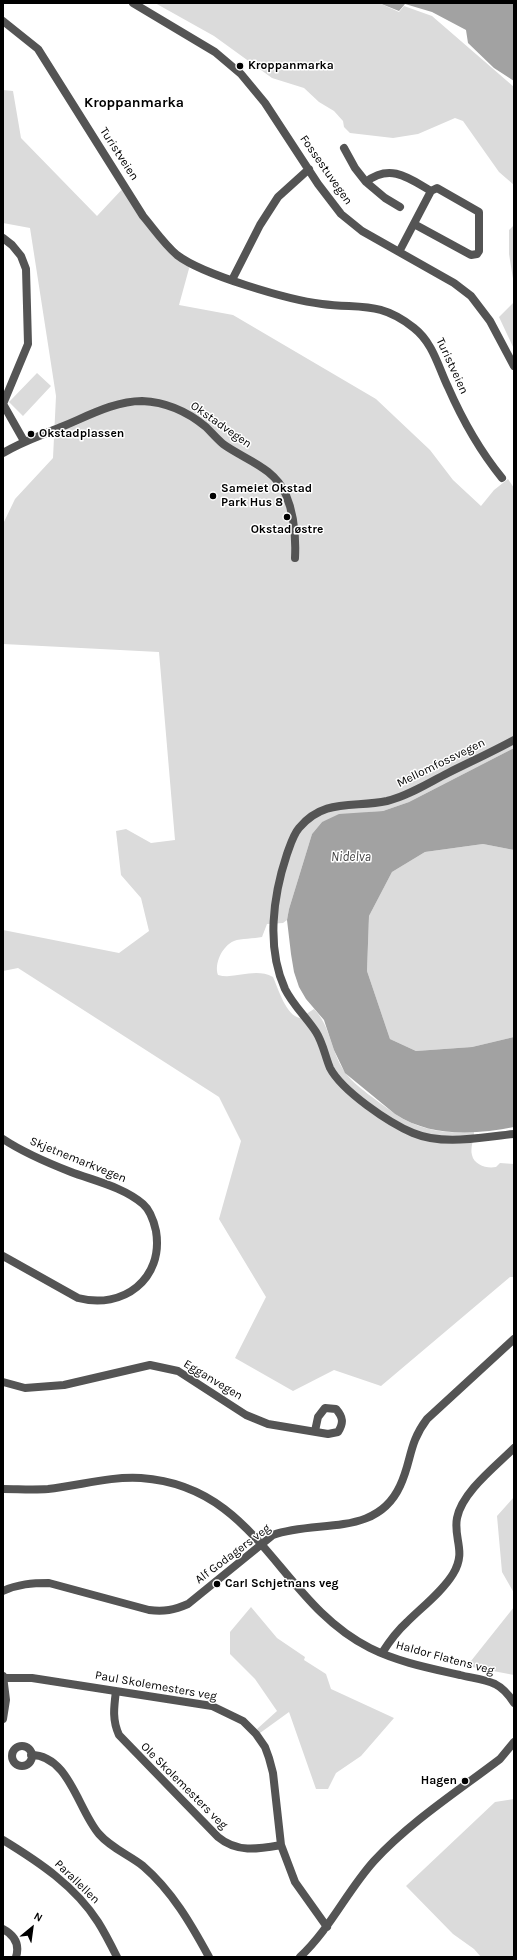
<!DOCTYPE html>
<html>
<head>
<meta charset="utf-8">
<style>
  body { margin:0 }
  #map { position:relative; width:517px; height:1960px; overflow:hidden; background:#fff; font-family:Karla,sans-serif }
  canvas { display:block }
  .frame { position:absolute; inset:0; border:4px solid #000; pointer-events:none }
  .north { position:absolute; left:12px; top:1908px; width:40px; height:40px; -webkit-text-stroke:3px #fff; paint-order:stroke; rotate:29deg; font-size:11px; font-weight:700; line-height:16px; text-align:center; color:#000 }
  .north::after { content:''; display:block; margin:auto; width:14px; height:18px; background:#000; clip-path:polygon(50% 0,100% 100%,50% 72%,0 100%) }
</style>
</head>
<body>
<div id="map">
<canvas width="517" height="1960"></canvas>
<div class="frame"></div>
<div class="north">N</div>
</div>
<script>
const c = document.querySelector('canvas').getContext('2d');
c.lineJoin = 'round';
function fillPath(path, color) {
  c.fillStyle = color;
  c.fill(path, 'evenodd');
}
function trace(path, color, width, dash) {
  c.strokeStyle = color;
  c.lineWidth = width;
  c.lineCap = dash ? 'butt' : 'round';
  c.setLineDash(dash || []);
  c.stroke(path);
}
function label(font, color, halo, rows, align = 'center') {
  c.font = font + ' Karla,sans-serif';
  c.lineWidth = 3;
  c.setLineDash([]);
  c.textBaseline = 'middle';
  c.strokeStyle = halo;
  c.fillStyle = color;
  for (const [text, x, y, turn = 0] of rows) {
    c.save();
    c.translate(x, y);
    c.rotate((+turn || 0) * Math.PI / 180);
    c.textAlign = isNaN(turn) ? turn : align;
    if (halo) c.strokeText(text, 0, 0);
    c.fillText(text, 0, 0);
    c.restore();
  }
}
const green = new Path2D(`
  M155,3h224l20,9 5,-6 28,10 82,71v98l-15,-13 -36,-51 -8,-3 -37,16 -25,4 -43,-5 -6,-6 -1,-6 -9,-10 -15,-9 -15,-14 -32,-10 -58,-42z
  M3,90l10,1 8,47 76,78 30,-32 24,38 39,43 -11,40 54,10 143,84 54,51 23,30 28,26 13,-16 14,-11 6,9v260l-105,54 -26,9 -14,1 -47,10 -10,12 -23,75 -2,11 -4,3 -16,1 -5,13c-8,2 -21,1 -28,4 -12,5 -20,23 -16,34 17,5 36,-8 55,2 5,11 13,39 27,41l14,-9c17,17 17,44 31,63 9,14 36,31 50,42 24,16 50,20 79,18 0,7 -4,16 -2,23 2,10 15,14 24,12l4,-4 14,1v113h-4l-129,109 -47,-16 -41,21 -58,-33 31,-61 -47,-78 22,-78 -22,-44 -201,-129 -15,3v-41l116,23 30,-22 -8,-33 -20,-23 -5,-44 10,-2 25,14 24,-3 -16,-188 -156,-8v-120l12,-25 38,-41 3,-62 -26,-168 -27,-5z
  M514,225v60l-5,-31v-24z
  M514,302v47l-15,-32z
  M37,373l14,13 -28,30 -14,-14z
  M483,844l31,6v187l-42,10 -56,4 -26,-12 -23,-68 2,-55 23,-44 33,-20z
  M514,1497v96l-12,-21 -5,-56z
  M251,1607l26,31 28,19 -1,3 22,14 5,15 63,29 -33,38 -25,17 -8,16h-12l-27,-77 -29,21 -3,-4 20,-18 -22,-32 -25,-25v-22z
  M514,1607v68l-47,-9z
  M514,1799v158h-33l-7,-8 -21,-15 -47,-48 89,-84z`);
const water = new Path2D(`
  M379,3h135v78l-20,-13 -26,-25 -2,-13 -34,-18 -27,-8 -6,7z
  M514,748v102l-31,-6 -58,8 -33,20 -23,44 -2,55 23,68 26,12 56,-4 42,-10v90c-40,8 -84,10 -119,-13l-50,-41 -11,-23 -10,-30 -18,-21 -7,-12 -5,-15 -3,-18 -4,-34 2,-11 23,-75 10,-12 17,-8 44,-3 26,-9z`);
const minor = new Path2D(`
  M133,3l82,49 26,22 24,29 53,81 23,30 21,17 92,52 17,13 19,25 24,45
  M3,21l35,28 105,167c11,13 21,28 34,39 26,20 112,45 145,49 39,5 58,-3 92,24 19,15 24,38 34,59 14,32 32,64 54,91
  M344,148l11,20 11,14c24,-19 43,-4 65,9
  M366,182l19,16 15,9
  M3,238l9,7 9,11 5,13 2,75 -25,60 21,37
  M399,252l32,-61 6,-3 42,24v39l-2,3 -6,1 -57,-31
  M232,280l28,-55 18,-28 31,-28
  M3,453c20,-12 37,-17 58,-26 25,-10 53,-26 81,-26 24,1 46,11 64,26 6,6 11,12 17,17 22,16 51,23 63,51 8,19 10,42 9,63
  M514,740c-22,12 -44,22 -66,33 -20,10 -40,23 -61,28 -34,7 -63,-3 -88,27 -6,7 -9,18 -12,26 -14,42 -21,93 -2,135 8,16 21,28 31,43 7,11 9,24 14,36 12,23 59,55 83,65 31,13 69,4 101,1
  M3,1139c21,14 45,24 68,33 24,9 52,15 72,32 7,6 11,18 13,27 8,48 -33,79 -78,67l-75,-42
  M3,1382l22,6 39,-3 86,-20 28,6 68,44 22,9 60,10 10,-2c6,-9 5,-15 -2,-23l-11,-1 -7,9 -3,14
  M3,1489c15,0 30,1 45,0 31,-3 61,-13 93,-11 118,8 137,124 229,170 28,14 59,20 90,27 11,3 24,4 35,9 8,4 14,11 19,19
  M3,1591c15,-7 29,-8 46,-8l100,27c15,2 25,0 39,-6l85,-69c44,-16 103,3 127,-49 12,-25 8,-42 27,-67l87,-80
  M382,1653c7,-11 15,-22 25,-31 15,-15 35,-30 46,-48 14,-23 0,-35 4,-56 5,-26 39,-52 57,-70
  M3,1676l3,24 -3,19
  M5,1678h27l180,28 31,15 13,13 9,13 4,11 4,15 8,72 14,37 32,45
  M116,1691c-2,16 -4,29 3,44l99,102c19,16 40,12 63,8
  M12 1756a10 10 0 1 1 20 0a10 10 0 1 1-20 0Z
  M31,1755c38,0 47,55 68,79 12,14 30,21 44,32 29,25 48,58 66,91
  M3,1840c36,22 72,46 95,82 7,11 13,23 19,35
  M3,1929c11,6 17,15 13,28
  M300,1957c30,-28 47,-66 74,-96 36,-39 84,-70 126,-102l14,-17`);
const markers = [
  [240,66,4,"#000"],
  [31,434,4,"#000"],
  [213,496,4,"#000"],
  [287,517,4,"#000"],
  [217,1584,4,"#000"],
  [465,1781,4,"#000"]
];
const poiNames = [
  ["Kroppanmarka",248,66],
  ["Okstadplassen",39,434],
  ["Sameiet Okstad",221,489],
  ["Park Hus 8",221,503],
  ["Okstad østre",287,530,"center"],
  ["Carl Schjetnans veg",225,1584],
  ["Hagen",457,1781,"right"]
];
const streetNames = [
  ["Turistveien",119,154,57],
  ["Fossestuvegen",326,170,55],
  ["Turistveien",452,366,65],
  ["Okstadvegen",221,425,35],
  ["Mellomfossvegen",441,763,-26],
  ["Skjetnemarkvegen",78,1160,22],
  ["Egganvegen",213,1380,31],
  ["Alf Godagers veg",233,1554,-37],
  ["Haldor Flatens veg",445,1658,15],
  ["Paul Skolemesters veg",156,1686,10],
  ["Ole Skolemesters veg",184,1786,45],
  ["Parallellen",77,1882,44]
];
const waterNames = [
  ["Nidelva",351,857]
];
const quarterNames = [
  ["Kroppanmarka",134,103]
];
fillPath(green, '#dbdbdb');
fillPath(water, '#a2a2a2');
trace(minor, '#545454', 8);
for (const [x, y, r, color] of markers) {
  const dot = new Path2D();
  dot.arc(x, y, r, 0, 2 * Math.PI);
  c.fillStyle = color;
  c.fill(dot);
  trace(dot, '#fff', 1.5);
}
label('bold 12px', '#000', '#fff', poiNames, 'left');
label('12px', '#000', '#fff', streetNames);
label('italic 13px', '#434343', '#fff', waterNames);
label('bold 14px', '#000', '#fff', quarterNames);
</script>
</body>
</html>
